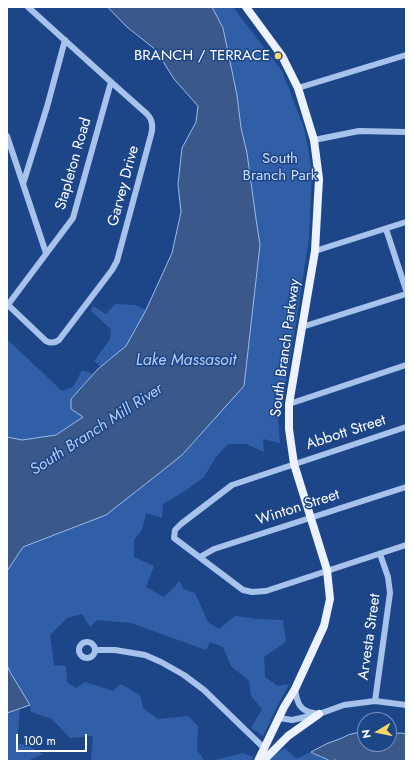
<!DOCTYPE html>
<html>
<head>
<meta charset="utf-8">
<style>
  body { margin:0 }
  #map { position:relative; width:413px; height:768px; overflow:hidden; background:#1d4689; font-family:Jost,sans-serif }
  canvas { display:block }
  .frame { position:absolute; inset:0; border:8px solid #fff; pointer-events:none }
  .north { position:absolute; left:357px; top:712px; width:40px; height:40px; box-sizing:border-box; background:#1d4689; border:1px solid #7790b8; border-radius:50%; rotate:260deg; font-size:11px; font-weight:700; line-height:16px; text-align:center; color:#fff }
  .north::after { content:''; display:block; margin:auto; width:14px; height:18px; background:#fbd866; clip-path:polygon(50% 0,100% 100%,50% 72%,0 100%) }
  .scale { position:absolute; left:16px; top:734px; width:71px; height:18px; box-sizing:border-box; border:2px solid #fff; border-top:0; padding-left:5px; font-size:12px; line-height:14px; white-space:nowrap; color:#fff; -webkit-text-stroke:3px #1d4689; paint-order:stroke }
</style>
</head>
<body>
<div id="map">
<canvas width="413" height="768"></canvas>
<div class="frame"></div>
<div class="north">N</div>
<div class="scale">100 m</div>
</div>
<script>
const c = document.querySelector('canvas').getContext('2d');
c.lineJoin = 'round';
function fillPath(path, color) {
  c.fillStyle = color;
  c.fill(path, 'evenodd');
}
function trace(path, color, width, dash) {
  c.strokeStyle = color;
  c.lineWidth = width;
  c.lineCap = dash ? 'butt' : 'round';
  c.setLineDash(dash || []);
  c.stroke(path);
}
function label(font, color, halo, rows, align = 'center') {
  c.font = font + ' Jost,sans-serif';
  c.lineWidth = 3;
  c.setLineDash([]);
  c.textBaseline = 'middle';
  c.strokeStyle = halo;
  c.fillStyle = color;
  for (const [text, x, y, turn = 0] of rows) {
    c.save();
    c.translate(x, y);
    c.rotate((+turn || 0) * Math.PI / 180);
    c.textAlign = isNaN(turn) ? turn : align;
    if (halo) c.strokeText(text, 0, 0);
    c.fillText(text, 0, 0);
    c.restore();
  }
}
const green = new Path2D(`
  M212,7h21l49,64 22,57 8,43 -3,67 -12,79 -15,89 -2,1 -2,10 2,26 -17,-4 1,13 -18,-8h-18l-12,13 -12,20 -16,12 -25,15 -1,14 -16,-5 -4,17 -8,10v17l20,9 -8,21 18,10 16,-16 3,8 12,4 13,29 11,7 16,-13 22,3 26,1 3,22 -22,15 1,20 13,9 11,-2 -14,27 -12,25 -12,-8 11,-19 -11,-13 -2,-15 -18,-15 -8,-19 -13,-5 -4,8 -75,-27 -34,-3 -7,7 -8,-13 -15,4 -17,17 4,30 12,1 1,16 9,6 9,-6 28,9 8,-7 19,11 3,13 15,11 30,-3 10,10 -1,24 8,11h-114l2,-25 -23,2 -18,-19 -21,-7 -1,-7 -20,-33 -3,-7v-94l16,-24 83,-32 56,-44 82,-85 16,-141 -4,-26 -9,-66 -6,-25 -4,-33 -14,-67z
  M115,304l20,1 11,5 -20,36 -25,21 -7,-6 16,-22 1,-10 -20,-18 2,-5 13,8z
  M7,339l55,52 11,-4 9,-17 12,4 -23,25 13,18 -28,18 -34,5 -15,-3z
  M20,709l-3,34 12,3 14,8 -12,5 -1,2h-22l-1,-48z
  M285,748l11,11 15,-7c6,4 13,5 19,9l5,-1 2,1h-69l8,-8z
  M243,753l10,4 -2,4h-40z`);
const water = new Path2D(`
  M108,7h104l11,21 14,67 4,33 6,25 9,66 4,26 -16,141 -62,69 -20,16 -56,44 -83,32 -16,24v-134l15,3 34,-5 27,-18 -12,-8v-10l27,-30 28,-23 20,-36 26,-57 9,-41 -3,-28 4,-36 14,-26 2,-16 -24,-27 -18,-29 -29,-23z
  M7,665l3,7 20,33 -23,8z
  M365,731v13h24v-10l12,-1 5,1v27h-69l-2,-1 -5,1c-6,-4 -13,-5 -19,-9l15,-8 16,-6 6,-3z`);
const minor = new Path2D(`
  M298,88l108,-33
  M7,136l39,117
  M314,140l45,-9 47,1
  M23,184l24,-77 18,-67
  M386,229l20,61
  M315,251l91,-29
  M7,304l39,37c4,2 9,2 13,-1l53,-70 5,-9 34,-126c2,-7 2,-15 -4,-21l-36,-32 -83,-75
  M7,306l66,-88 38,-136
  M302,327l104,-33
  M289,404l117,-39
  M406,427l-174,58 -51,39 -6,6 -1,8 69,52 9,2 14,-1 140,-46
  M200,557l14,-8 192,-62
  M79 650a8 8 0 1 1 16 0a8 8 0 1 1-16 0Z
  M96,650h19l30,5 16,7 23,13 20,15 60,58
  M295,689c2,13 4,22 19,24
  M375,701l15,-108 -2,-16 -8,-23
  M279,718l13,2 27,-6 25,-9 31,-4 31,4`);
const major = new Path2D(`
  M246,7l36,49 16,32 16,52 5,39 -4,72 -26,153v25l5,35 33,106 3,29 -6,27 -29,63 -11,18 -26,54
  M263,761l25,-25 31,-22`);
const markers = [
  [278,56,4,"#fbd866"]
];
const poiNames = [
  ["BRANCH / TERRACE",270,56]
];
const parkNames = [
  ["South",280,159],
  ["Branch Park",280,176]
];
const streetNames = [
  ["Stapleton Road",74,164,-74],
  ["Garvey Drive",124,186,-75],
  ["South Branch Parkway",286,348,-82],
  ["Abbott Street",346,433,-18],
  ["Winton Street",298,508,-18],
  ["Arvesta Street",370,637,-82]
];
const waterNames = [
  ["Lake Massasoit",186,361],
  ["South Branch Mill River",97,430,-33]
];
fillPath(green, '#305fa7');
fillPath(water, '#3a5889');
trace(water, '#9abded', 1);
trace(minor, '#a7c3ec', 6);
trace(major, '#ecf2ff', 8);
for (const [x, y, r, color] of markers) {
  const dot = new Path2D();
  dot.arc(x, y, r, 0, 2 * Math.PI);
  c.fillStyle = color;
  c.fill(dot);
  trace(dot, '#1d4689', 1.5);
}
label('15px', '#fff', '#1d4689', poiNames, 'right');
label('15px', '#ccdef9', '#1d4689', parkNames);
label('15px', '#fff', '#1d4689', streetNames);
label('italic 16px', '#b3cdf3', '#1d4689', waterNames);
</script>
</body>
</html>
